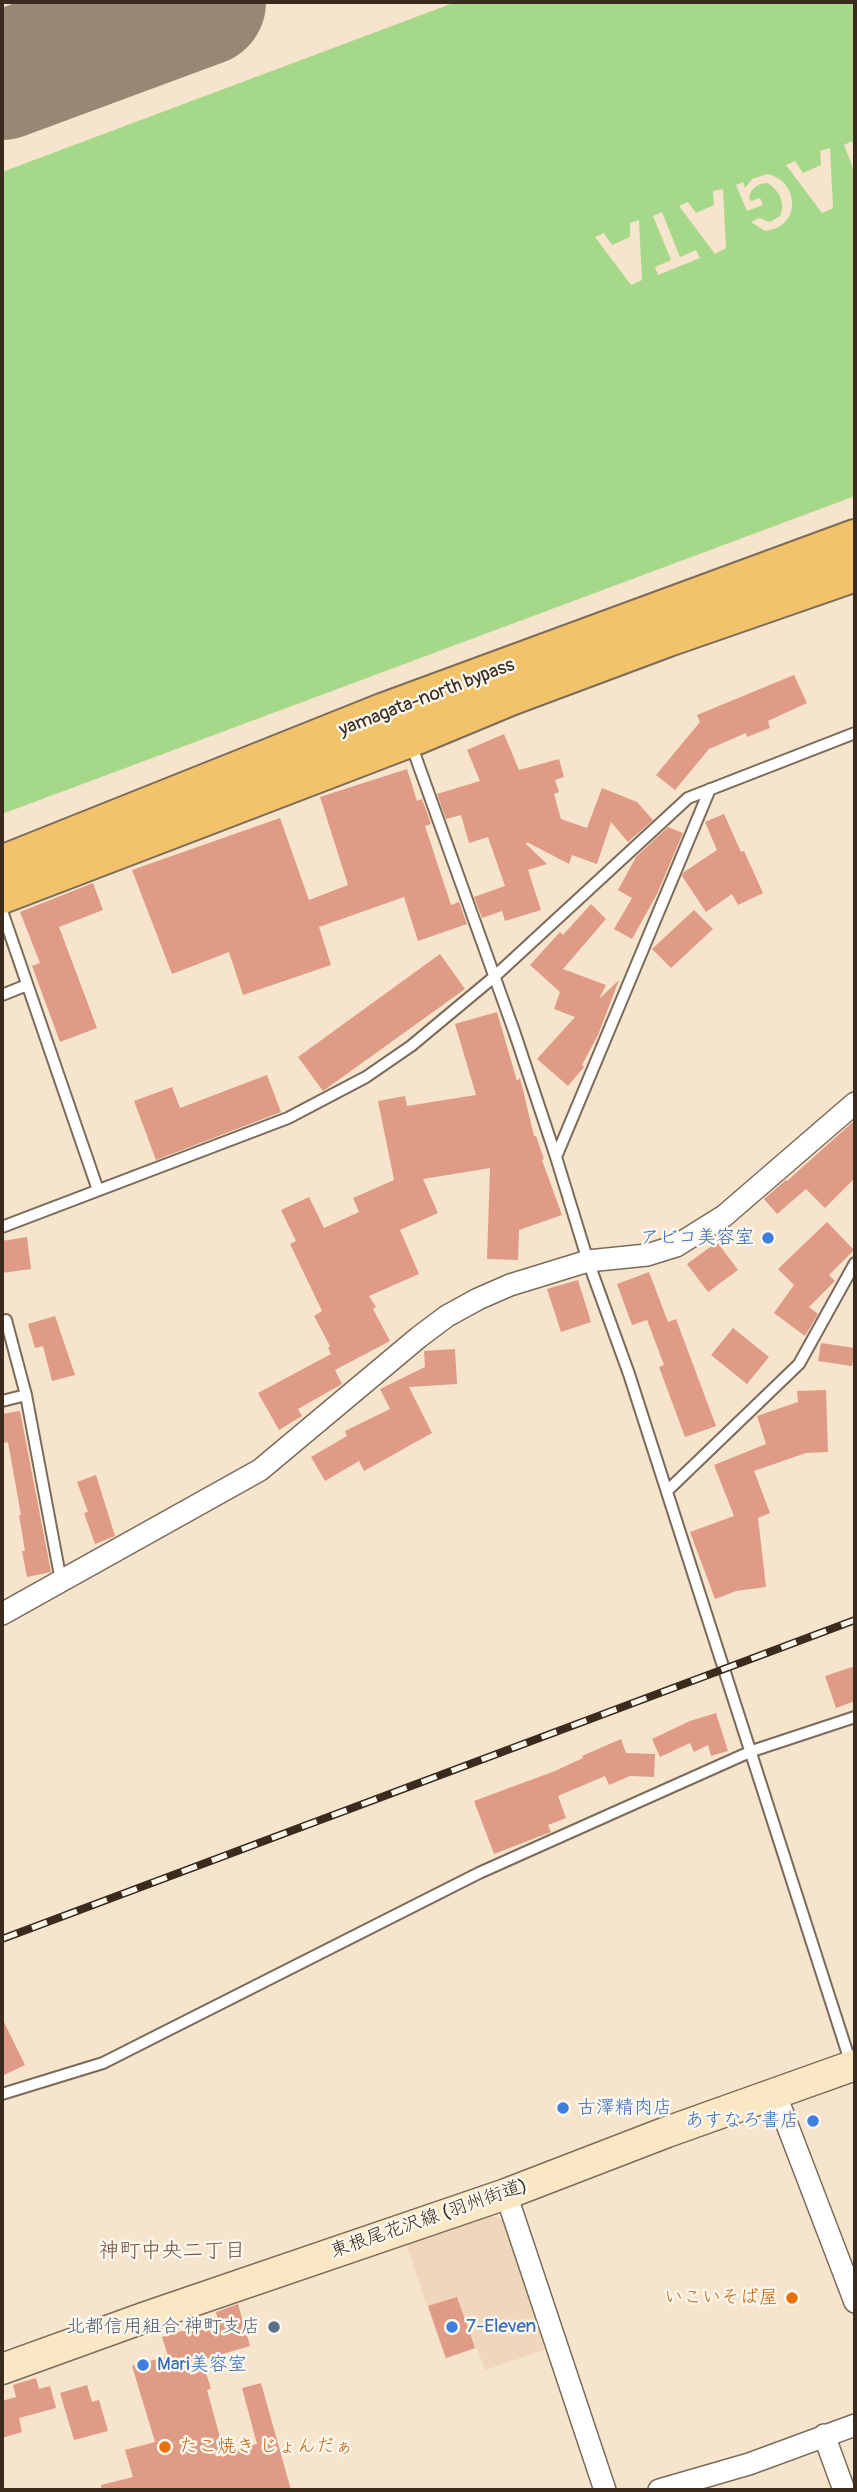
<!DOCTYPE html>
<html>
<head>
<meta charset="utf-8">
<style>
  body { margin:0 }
  #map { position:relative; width:857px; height:2492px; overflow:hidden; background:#f6e4cc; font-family:Pangolin,sans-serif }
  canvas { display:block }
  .frame { position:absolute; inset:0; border:4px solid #3b2a1e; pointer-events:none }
</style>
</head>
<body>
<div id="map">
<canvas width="857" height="2492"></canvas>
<div class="frame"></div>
</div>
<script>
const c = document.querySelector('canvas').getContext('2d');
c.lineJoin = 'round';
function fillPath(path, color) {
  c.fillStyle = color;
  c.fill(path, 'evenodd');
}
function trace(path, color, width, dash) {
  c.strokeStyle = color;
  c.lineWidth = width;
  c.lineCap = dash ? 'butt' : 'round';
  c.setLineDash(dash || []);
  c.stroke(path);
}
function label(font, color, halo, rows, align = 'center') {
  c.font = font + ' Pangolin,"Klee One",sans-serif';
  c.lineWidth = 5;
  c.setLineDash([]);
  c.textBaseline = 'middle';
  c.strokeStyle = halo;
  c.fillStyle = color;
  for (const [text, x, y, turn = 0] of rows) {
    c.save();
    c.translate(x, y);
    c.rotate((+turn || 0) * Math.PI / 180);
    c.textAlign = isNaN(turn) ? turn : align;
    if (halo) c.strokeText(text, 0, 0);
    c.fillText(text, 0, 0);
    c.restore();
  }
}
const built = new Path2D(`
  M488,2215l15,5 42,130 -60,20 -8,-22 -32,11 -39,-116z`);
const green = new Path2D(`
  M456,2h399v146l-3,-7 -8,4 11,28v323l-853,318v-642zM830,148l3,60 -11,5 -36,-48 9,-4 8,12 18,-8 -1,-14zM767,174c32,6 36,53 -2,57l-14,-9 8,-4 11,4 10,-6c6,-12 -1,-27 -13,-33 -10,1 -16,5 -18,15l2,3 9,-3 3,7 -16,6 -11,-26 7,-3 2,6 7,-9zM723,189l3,59 -11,6 -36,-48 9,-4 8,11 18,-8 -1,-14zM662,212l18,45 16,-7 4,8 -42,17 -3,-8 16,-7 -18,-44zM639,220l3,60 -11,5 -36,-48 9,-4 8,12 18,-8v-14z`);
const runway = new Path2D(`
  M2,76l200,-74`);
const building = new Path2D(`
  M794,675l13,28 -39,18 2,7 -23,9 -1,-4 -37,16 -34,41 -19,-15 44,-53 -3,-7z
  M504,734l15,36 40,-11 5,18 -9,3 4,12 -5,2 7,25 26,9 15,-40 35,14 16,18 -25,22 -17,-20 -14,42 -25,-9 -3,9 -42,-22 -1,2 21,20 -19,6 13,40 -36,11 -3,-10 -20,7 -8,-21 31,-11 -17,-49 -19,6 -8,-28 -15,4 -9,-25 43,-13 -13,-31z
  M407,769l10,32 5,-2 9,25 -6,2 26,79 8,-3 8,22 -49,17 -14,-44 -85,30 12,38 -88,30 -14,-43 -57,22 -40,-104 148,-52 29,82 39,-15 -28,-88z
  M724,814l17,38 3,-1 19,42 -25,12 -6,-11 -26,18 -24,-36 2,-4 33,-22 -12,-28z
  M668,827l15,6 -26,61 -25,45 -18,-10 18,-31 -14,-8 18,-33z
  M93,883l10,27 -44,17 38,101 -37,14 -28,-76 8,-3 -20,-51z
  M591,904l15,15 -43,50 43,16 -7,14 20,-19 -21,55 -16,30 2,2 -16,19 -31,-27 38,-42 -21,-8 6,-17 -30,-27 30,-33 3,3z
  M694,910l19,19 -42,39 -19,-19z
  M440,954l25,35 -142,102 -25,-34z
  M497,1012l20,69 3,-3 14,58h2l8,23 -2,1 20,55 -43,15 -1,30 -31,-1 3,-91 -67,11 15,34 -38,17 19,44 -50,22 7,11 -3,2 17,32 -55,29 7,14 -44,25 4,7 -23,14 -21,-37 73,-39 -3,-6 2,-2 -16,-30 8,-5 -32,-67 6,-3 -15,-31 28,-13 15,31 35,-16 -6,-14 41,-18 -16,-79 27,-5 2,10 69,-11 -21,-71z
  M267,1075l14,37 -125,48 -22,-59 38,-14 8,21z
  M855,1120v58l-30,30 -19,-19 -29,25 -13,-15 22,-19 1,1z
  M827,1222l27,28 -25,25 6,6 -26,26 9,7 -13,22 -31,-23 20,-28 -16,-16z
  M27,1237l4,32 -29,4v-32z
  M717,1242l21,28 -30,22 -21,-28z
  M649,1272l19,50 8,-3 40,107 -31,11 -26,-70 5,-2 -17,-45 -15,5 -15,-41z
  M578,1280l13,42 -30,10 -14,-43z
  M55,1316l20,59 -23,6 -9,-35 -8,2 -7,-24z
  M733,1328l36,29 -22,27 -36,-29z
  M821,1343l34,5 -3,18 -34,-5z
  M455,1349l2,35 -48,3 23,46 -68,38 -5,-10 -34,20 -14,-24 36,-21 -2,-5 45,-22 -10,-20 45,-22 -1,-16z
  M826,1390l2,62 -22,1 -52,18 16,42 -12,5 8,69 -30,4 -21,8 -25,-67 44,-16 -20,-51 52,-21 -9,-28 41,-14 -1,-11z
  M20,1411l31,161 -24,5 -5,-26h3l-6,-36h2l-13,-73 -4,1 -2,-16v-13z
  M96,1475l19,61 -20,8 -11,-31 4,-1 -11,-30z
  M855,1666v35l-19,7 -11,-32z
  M716,1713l12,38 -17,5 -3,-11 -14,7 -4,-9 -30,14 -8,-18 38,-18z
  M621,1739l5,14 29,1 -1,23 -24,-1 -21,9 -4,-9 -47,20 8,22 -18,7 3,7 -57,22 -20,-53 81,-30 28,-13 -1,-2z
  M2,2018l23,47 -23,11z
  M457,2297l18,51 -29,10 -18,-52z
  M238,2304l12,42 -48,14 9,29 -4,1 17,62 33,-8 -15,-56 19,-5 30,107h-190v-5l32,-8 -8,-27 30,-8 -23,-76 36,-10 -6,-19 56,-17 -2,-8z
  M36,2378l3,11 11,-3 6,22 -37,10 3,14 -20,6v-37l14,-4 -3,-12z
  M87,2385l5,17 7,-2 9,31 -34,9 -14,-47z`);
const lane = new Path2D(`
  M411,744l103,287 42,126 32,104 41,113 222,690
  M2,911l96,279
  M2,995l25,-10
  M556,1157l154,-368
  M2,1227l286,-109 78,-41 45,-31 83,-69 194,-179 167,-65
  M6,1320l20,75 35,186
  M2,1401l24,-6
  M667,1491l132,-127 56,-101
  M2,2094l101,-31 376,-190 273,-122 103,-34`);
const street = new Path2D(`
  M2,1614l258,-144 159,-133 28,-21 31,-17 32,-14 78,-24 59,-6 29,-9 48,-30 131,-113
  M775,2093l80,209
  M506,2194l99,296
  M824,2435l20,55
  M659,2490l90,-26 106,-39`);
const secondary = new Path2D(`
  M2,2369l144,-52 360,-123 161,-62 188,-67`);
const highway = new Path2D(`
  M2,865l383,-153 470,-173
  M2,894l407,-156 101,-42 158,-59 187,-65`);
const rail = new Path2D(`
  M2,1939l853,-319`);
const markers = [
  [768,1238,7,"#3f7fe0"],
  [563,2108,7,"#3f7fe0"],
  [813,2121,7,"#3f7fe0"],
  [792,2298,7,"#e8710a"],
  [274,2327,7,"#5c6f8a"],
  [452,2327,7,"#3f7fe0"],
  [143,2365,7,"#3f7fe0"],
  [165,2447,7,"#e8710a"]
];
const streetNames = [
  ["yamagata-north bypass",427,698,-21],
  ["東根尾花沢線 (羽州街道)",429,2219,-19]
];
const shopNames = [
  ["アビコ美容室",754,1238,"right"],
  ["古澤精肉店",577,2108],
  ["あすなろ書店",799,2121,"right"],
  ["7-Eleven",466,2327],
  ["Mari美容室",157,2365]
];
const foodNames = [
  ["いこいそば屋",778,2298],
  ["たこ焼き じょんだぁ",179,2447,"left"]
];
const serviceNames = [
  ["北都信用組合 神町支店",260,2327]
];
const neighbourhoodNames = [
  ["神町中央二丁目",172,2252]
];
fillPath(built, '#f0d6bc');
fillPath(green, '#a5d989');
trace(runway, '#988775', 128);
fillPath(building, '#df9b86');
trace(lane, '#7c6b5b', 14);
trace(street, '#7c6b5b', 24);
trace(secondary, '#7c6b5b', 33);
trace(highway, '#7c6b5b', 42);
trace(lane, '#fff', 10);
trace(street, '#fff', 21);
trace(secondary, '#fae7c3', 30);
trace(highway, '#f2c36a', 38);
trace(rail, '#3b2a1e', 8);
trace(rail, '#fbf7ec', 5, [16]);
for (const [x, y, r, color] of markers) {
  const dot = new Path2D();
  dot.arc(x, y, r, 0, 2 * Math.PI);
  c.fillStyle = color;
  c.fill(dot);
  trace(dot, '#fbf7ec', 2.5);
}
label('19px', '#3b2a1e', '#fbf7ec', streetNames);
label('19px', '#366cbe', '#fbf7ec', shopNames, 'left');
label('19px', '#c56008', '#fbf7ec', foodNames, 'right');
label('19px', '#4e5e75', '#fbf7ec', serviceNames, 'right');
label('21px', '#745242', '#fbf7ec', neighbourhoodNames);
</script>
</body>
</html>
